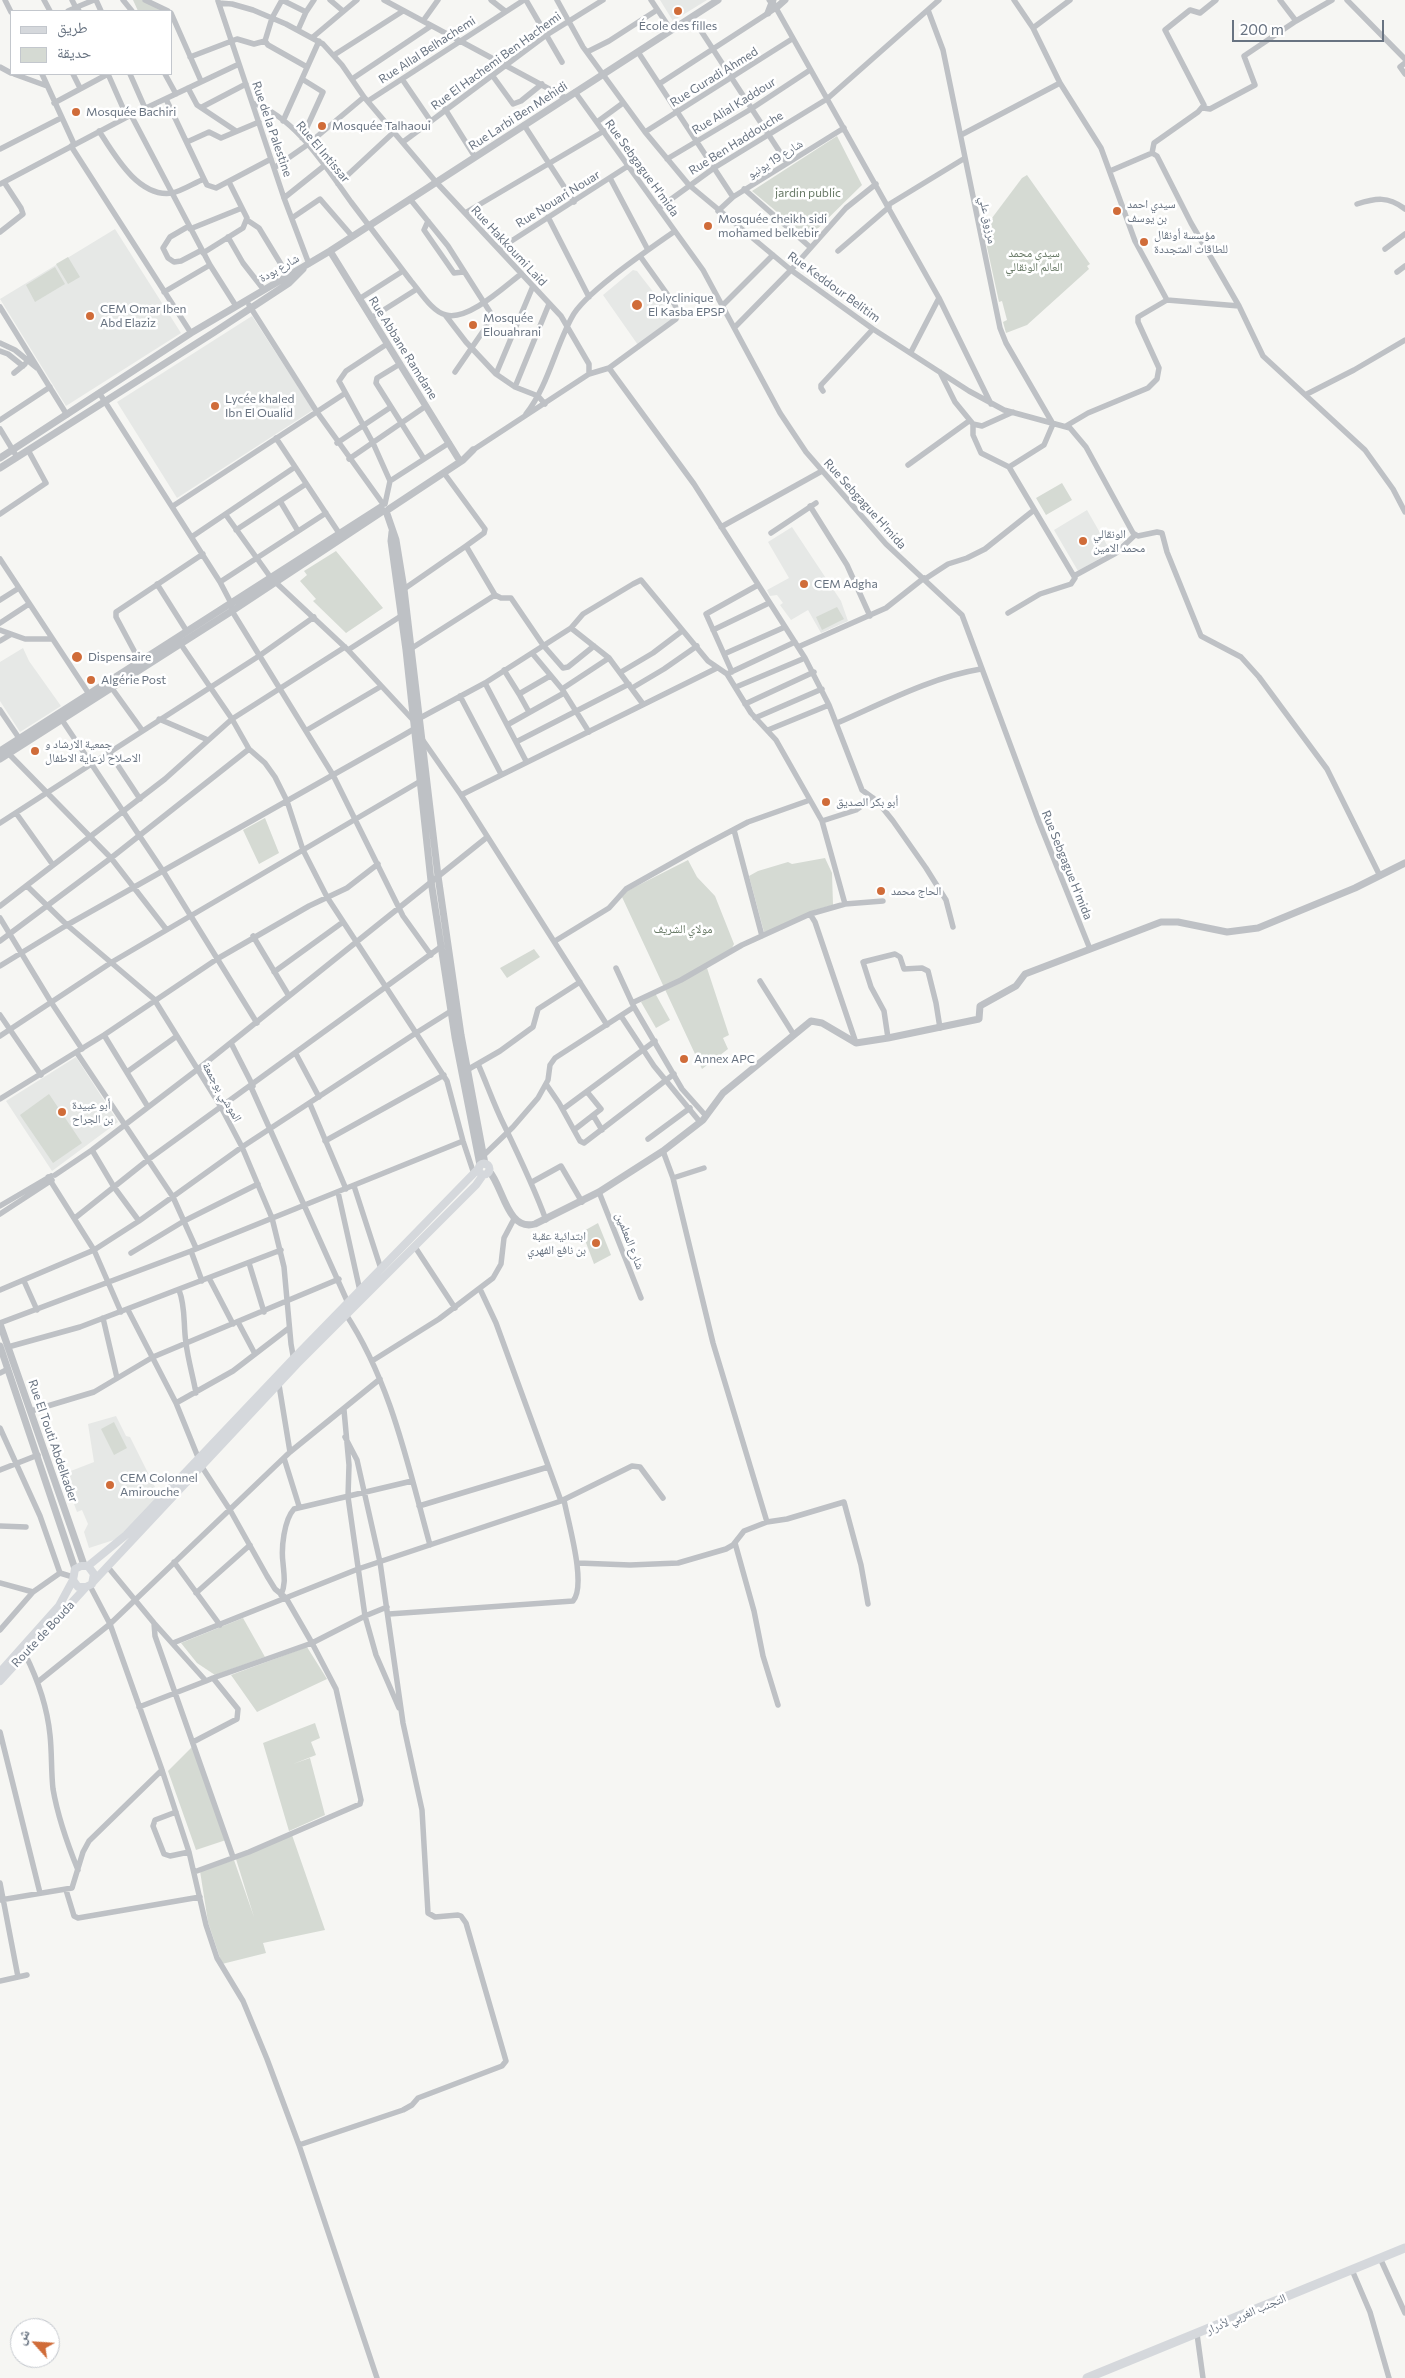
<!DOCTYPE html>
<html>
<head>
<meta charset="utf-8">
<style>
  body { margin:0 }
  #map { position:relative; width:1405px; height:2378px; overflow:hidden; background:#f6f6f3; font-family:Commissioner,"Noto Naskh Arabic",sans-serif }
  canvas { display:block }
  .legend { position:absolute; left:10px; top:10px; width:162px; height:65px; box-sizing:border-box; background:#fff; border:1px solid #c3c7cd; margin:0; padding:6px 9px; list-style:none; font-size:15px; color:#687381 }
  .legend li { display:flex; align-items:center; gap:10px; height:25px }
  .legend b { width:25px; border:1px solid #c3c7cd }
  .north { position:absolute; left:10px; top:2318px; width:50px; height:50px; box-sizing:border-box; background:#fff; border:1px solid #c3c7cd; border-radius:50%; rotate:296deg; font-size:14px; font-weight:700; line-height:20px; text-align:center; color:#687381 }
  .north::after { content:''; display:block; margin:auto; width:18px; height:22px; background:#d06c39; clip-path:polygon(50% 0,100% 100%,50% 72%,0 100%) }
  .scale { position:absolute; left:1232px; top:20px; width:152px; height:22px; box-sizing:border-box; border:2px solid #687381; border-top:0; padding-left:6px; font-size:15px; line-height:18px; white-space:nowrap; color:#687381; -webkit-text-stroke:4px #fff; paint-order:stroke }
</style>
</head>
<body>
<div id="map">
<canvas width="1405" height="2378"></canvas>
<ul class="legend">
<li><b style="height:6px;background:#d5d8dc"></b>طريق</li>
<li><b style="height:14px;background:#d5dad3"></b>حديقة</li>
</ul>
<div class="north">ش</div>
<div class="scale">200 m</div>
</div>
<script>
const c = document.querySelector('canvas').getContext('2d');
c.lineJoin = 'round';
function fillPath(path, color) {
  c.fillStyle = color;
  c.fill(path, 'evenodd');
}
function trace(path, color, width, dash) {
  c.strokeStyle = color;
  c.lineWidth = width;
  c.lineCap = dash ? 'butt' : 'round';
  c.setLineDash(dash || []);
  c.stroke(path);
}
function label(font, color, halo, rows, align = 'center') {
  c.font = font + ' Commissioner,"Noto Naskh Arabic",sans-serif';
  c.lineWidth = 5;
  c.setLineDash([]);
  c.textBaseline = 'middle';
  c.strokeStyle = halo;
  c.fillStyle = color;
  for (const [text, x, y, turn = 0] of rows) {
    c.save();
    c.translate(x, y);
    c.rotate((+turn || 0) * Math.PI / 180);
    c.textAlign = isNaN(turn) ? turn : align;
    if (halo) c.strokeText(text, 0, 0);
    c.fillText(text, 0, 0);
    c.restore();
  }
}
const built = new Path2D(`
  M660,0h47l-34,21z
  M115,229l66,104 -115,73 -66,-107z
  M633,270l4,1 35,45 -1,6 -33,23 -35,-50z
  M252,316l61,94 -136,88 -60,-96z
  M1087,510l24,42 -33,19 -24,-41z
  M792,527l49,74 7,20 -27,12 -13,-23 -17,10 -11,-15 3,-2 -6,-8 -7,1 -3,-6 22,-12 -21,-36z
  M23,648l6,13 32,45 -41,26 -20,-31v-39z
  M76,1057l42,65 -66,49 -46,-70z
  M116,1416l10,20 4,1 29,58 -39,43 -31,10 -5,-16 4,-8 -6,-14 -5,2 -14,-38 31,-12 -6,-38z`);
const green = new Path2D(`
  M133,0h9l20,11h-24z
  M837,136l25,49 -54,53 -56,-47z
  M1027,175l63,89 -3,2 2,3 -62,56 -21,8 -3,-11 4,-2 -5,-19 -3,1 -17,-78 7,-2 33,-44z
  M68,257l12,20 -12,7 -12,-20z
  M55,267l10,17 -30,18 -9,-17z
  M1062,483l10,17 -26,15 -10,-17z
  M336,551l47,57 -37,25 -33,-32 3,-2 -16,-18 7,-6 -3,-4z
  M837,607l7,12 -22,11 -6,-13z
  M265,818l14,35 -20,11 -16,-34z
  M825,858l7,15 1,32 -18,5 -44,21 -7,1 -15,-56 9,-5 30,-9 4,2z
  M688,860l9,17 18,19 19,48 -2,4 -25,20 22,67 -6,3 5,11 -26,20 -80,-172 5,-6z
  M534,949l6,8 -33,21 -7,-10z
  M655,993l15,27 -14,8 -15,-26z
  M49,1094l33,49 -29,20 -33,-48z
  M598,1223l13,32 -17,9 -12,-32z
  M114,1422l13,26 -13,7 -13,-26z
  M243,1618l22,39 -50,18 -18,-12 -16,-20z
  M307,1647l20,32 -70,33 -26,-37z
  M315,1723l5,15 -9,4 5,13 -23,9 17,-6 15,57 -36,16 -26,-88z
  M193,1746l33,94 -30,10 -28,-79z
  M292,1835l33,95 -62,13 3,10 -44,11 -14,-42 -8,-51 34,-11 20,57 -18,-58z`);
const minor = new Path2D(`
  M5,0l6,12
  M44,0l6,11
  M72,0l4,8
  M96,0l5,11
  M123,0l9,11
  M145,0l23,11
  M282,0l-10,18 -7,23 3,4 39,22
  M282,0l24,12 8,-12
  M330,0l13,11
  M384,0l182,98
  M491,0l14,11
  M526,0l36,62
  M557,0l26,47 62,85 44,53 102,85 82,59 96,62 35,19 66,18 16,19 47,86 5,3 19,-4 5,1 5,19 34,84 40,21 18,20 68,92 53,107
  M651,0l20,30
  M1014,0l19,28 27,55 41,65 34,93 32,59 72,6
  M1280,0l16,21 36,-21
  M1347,0l58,59
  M218,1l66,197 25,66
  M219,3l13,1 21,6 33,14 37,20 19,21 22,32 72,85 125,134 28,48v10l-116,76
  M77,7l17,-7
  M928,10l15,40 57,278 6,15 47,81
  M68,11l9,-4 2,4
  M171,13l30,68
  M692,17l95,146
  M423,21l15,-21
  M1033,28l37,-28
  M298,30l8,-18
  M313,37l44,-37
  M587,52l22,-11 48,-31
  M638,52l95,145
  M334,55l69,-44
  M190,57l47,-18 17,5 11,-3
  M1405,63l-5,4 5,7
  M0,67l11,6
  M14,74l33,12
  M42,74l32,70
  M73,74l7,14
  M108,74l19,43
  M130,74l15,34
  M165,74l11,20
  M492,75l21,29 8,-3 21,-17
  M302,79l21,13 -21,46
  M352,79l79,-53
  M402,79l28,41
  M659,84l117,-76 163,290 52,106
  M188,88l9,17 39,26
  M575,92l128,178 77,143 26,39 80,92 76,71 77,207 51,127
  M166,99l38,80 3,6 9,3 55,-29
  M368,101l156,-101
  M54,103l54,-29
  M253,103c43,15 72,63 98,99 20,26 40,53 60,79 9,10 21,31 35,34 22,6 58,-28 75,-41
  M202,107l44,-23
  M1203,108l7,1 45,-24 -11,-29 52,-35
  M445,109l30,48
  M131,115l79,150 26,41
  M283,121l36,-80
  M597,122l26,-19
  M524,125l50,77
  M99,131c15,23 39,67 73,62 10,-2 22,-10 32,-14
  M645,132l147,-93
  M961,135l99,-52
  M187,142l22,-10 12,6 38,-16
  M403,142l142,-106 58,-36
  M71,146l120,187
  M0,149l61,-31
  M1152,153l2,-10 44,-31 6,-7 -39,-75 25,-20 10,3 16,-13
  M667,159l84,-50 59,-39
  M274,168l33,-23 57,-48
  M1110,171l42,-18 5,3 34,67 48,83 24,50 102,94 28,39 12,23
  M610,178l38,72
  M0,184l127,-67 112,-53
  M338,184l56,-52
  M744,189l66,58
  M284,198l40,-32
  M410,199l38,47 42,66 -4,15 -31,45
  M1357,204c19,-6 31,-8 48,5
  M888,205l77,-47
  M659,208l55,-40 113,-69 112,-99
  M718,211l15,-14 111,-69
  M465,213l139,-82
  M548,217l41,80
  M292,218l28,-19 32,37
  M247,220l12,8 28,46
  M428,221l-4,9 30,43 9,-1
  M189,226l-19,11 -7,11 5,10 6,4 7,-1 21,-11
  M190,229l52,-21
  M0,232l23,-18 -2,-6 -17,-26
  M228,237l15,26 21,27
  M499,249l129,-83
  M1385,249l20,-15
  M838,251l51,-44
  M203,253l40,-25 4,-10 -18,-36
  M1397,272l8,-6
  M164,292l46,-27
  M359,299l44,-28
  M249,305l68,107 66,92
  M723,305l50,-50
  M0,307l67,108
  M446,316l20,26 30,32 19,13 23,9 7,8
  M371,318l46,-29
  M735,327l56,-57 55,-62 30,-24
  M0,343l15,7 22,18
  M0,351l8,3 15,12
  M911,352l28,-54
  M400,364l-23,14 -1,5 48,76
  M609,368l85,116 111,174 24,47 33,85 15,11 16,20 33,47 20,32 7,27
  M940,372l15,30 18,22 9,2 31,-14
  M14,373l11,-9
  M496,374l37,-88
  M589,374l20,-6 67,-49 1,-6 -2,-8 -35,-49
  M515,387l34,-83
  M823,391l-2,-3v-3l52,-56
  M100,394l120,188 11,21 1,8 101,164 70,141 28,39
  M1307,394l47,-24 51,-30
  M526,414c22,-28 29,-66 46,-97 12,-24 79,-69 103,-86
  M0,420l50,-33
  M973,424v11l8,18 28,14 66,111 -4,6 -31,10 -32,19
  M1066,426l22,-13 60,-25 9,-9 2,-11 -21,-46v-5l29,-17
  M0,429l17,28
  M276,438l63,95
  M337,443l54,-36
  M349,459l77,-53
  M908,465l61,-44
  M1009,467l35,-22 9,-21
  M444,473l41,56 -1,4 -18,13 29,49 6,3h10l32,47 20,23 5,-1 26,-21
  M390,481l59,-38
  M280,501l18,30
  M385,504l5,-23 -17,-38 -34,-62 7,-10 41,-27
  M173,506l171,-112
  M810,506l37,59 23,51
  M0,514l46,-31 -18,-33
  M226,515l45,63 77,72 65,70
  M721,527l101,-56
  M236,530l70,-46
  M771,533l45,-30
  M193,536l102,-69
  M0,559l89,135
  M1074,576l42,-23 19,-18
  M925,579l23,-15 19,-6 18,-9 49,-39
  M220,582l106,-69
  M157,584l29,46
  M404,589l62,-43
  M0,600l19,-12
  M0,623l29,-19
  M571,628l12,-14 50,-30 8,-4 67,81 19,13 24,39 25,27 46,81 23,83
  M0,630l25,9h27
  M713,630l56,-27
  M0,641l10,-6
  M180,643l52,76 17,30 16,14 10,14 12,24 16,49 24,47 89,136 35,-22
  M798,647l88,-39 38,-30
  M412,648l83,-53
  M348,650l53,-34
  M532,653l30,36 27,43
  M724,654l61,-27
  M139,660l-23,-43v-5l87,-58
  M504,670l15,24
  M621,672l32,-19 29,-22
  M732,672l-26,-58 52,-29
  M729,673l66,-31
  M485,683l41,78
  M111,687l31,43
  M736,687l69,-29
  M632,688l32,-19 33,-23
  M562,689l47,-31
  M460,696l41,78
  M745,704l69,-32
  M0,710l21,31
  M529,712l-10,-18 31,-18
  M755,718l67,-29
  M159,719l49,21
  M62,720l101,151 94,152
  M837,723c46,-20 95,-46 144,-54
  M507,725l57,-32
  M307,730l73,-43
  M768,730l61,-25
  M422,739l39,56 146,230
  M516,742l113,-58
  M109,752l31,47
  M9,754l102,104 55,71
  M461,795l256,-127
  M16,813l37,52
  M822,821l34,-11 17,-12
  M0,823l259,-167 55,-39
  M734,830l28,106
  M27,886l40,39 87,74 67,108 21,40 30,71 12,49 7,77 3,17
  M0,906l165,-127 67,-60 113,-72
  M810,914l5,8 41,121
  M0,918l51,84 31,47
  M253,936l36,60
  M0,941l111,-83 138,-109
  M555,941l54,-33 17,-19 71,-40 51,-27 62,-22
  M0,966l67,-41 335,-189 12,-7 6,-11 65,-35 86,-55 38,30 34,46
  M616,968l18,39 48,82 24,27
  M274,972l69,-50
  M760,981l34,54
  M632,1003l49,-23 61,-35 68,-31 35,-10 38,-3
  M0,1015l41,60
  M621,1016l33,50 46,56
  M104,1035l44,72
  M0,1036l112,-74 312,-183
  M888,1038l-4,-27 -13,-24 -8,-25 32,-8 5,3 4,12 18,-1 6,3 8,32 4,25
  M231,1043l22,43
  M77,1053l96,144 23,51
  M296,1054l23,43
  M478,1064c9,20 16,41 26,61 15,31 30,62 42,95
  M467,1070l33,-19 33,-24 5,-18 42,-27
  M127,1072l50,-36
  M546,1084l13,19 21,38 4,2 90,-69
  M251,1087l97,216
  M0,1099l104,-64 113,-76 92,-53 38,-18 31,-24
  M310,1104l36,85
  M563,1109l92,-68
  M593,1115l9,15
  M574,1130l27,-21 -13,-16
  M648,1139l42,-31
  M325,1141l119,-66
  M92,1150l22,37 25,34
  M483,1156l30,-29 25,-29 10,-18 2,-15 5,-7 79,-51
  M55,1175l37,-25 106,-81 288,-231
  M48,1177l46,73 27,62
  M673,1178l31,-10
  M532,1182l29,-16 21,36
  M354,1186l27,83
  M338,1192l22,99
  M599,1192l42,106
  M0,1206l51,-30
  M0,1214l52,-34
  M75,1218l74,-59 293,-213
  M415,1247l40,61
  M191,1251l11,30
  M131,1253l53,-32 74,-37
  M249,1263l15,49
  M209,1278l24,46
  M24,1281l13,29
  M480,1289l16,34 65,178
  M0,1290l94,-40 45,-29 103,-74 174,-114 31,48 16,60 11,33
  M179,1290c7,18 4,34 7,53 2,17 7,33 10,50
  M128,1310l48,93 26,64 28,43 37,66 8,13 11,9 26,45 -99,35
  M345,1313c46,69 63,153 85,232
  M103,1318l14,60
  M238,1322l17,32
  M0,1323l191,-72 272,-110
  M8,1347l72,-20 201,-77
  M372,1361l67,-42 54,-41 8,-14 3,-26 10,-19
  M0,1373l8,-4
  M279,1385l11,67
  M176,1403l57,-32 56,-43
  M344,1410l5,55 -1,32 17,119 11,39 23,53
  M31,1411l63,-19 59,-35 186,-78
  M0,1428l40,88 20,57
  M284,1458l15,48
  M0,1470l38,-15
  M419,1506l129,-39
  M767,1522l20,-3 57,-17 17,63 7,39
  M0,1526l26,1
  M735,1543l19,68 9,45 15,49
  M174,1562l46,63
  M578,1563l52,2 48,-2 48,-14 7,-4 11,-14 23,-9 -54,-179 -40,-165 -10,-27
  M107,1566l47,57 52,58 7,-3 25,31 -1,10 -44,23
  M0,1583l33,9 27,-19 13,4
  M90,1586l20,38 52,146 27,82 17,73 11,33 26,43 24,58 32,86 78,233
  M196,1593l54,-48
  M281,1595c5,-11 3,-20 2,-32 -2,-15 1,-43 11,-54l118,-28
  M389,1614l184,-13c14,-16 -5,-79 -9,-101
  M154,1623l1,13 78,221
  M0,1630l33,-38
  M173,1643l185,-74 203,-68 71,-35 8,1 23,31
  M25,1654c13,26 22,51 25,81 2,18 1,36 3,54 5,29 14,54 25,81
  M39,1681l71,-57 180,-172 90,-73
  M139,1707l67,-26
  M0,1732l40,161
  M176,1812l-21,8 -2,6 11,28 6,2 19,-4
  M194,1872l55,-20 111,-48 1,-4 -25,-111 -24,-46 53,-27 22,-9
  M0,1883l18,94
  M66,1890l8,26 4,2 122,-21
  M0,1900l72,-12 11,-36 6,-11 73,-71
  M0,1981l27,-6
  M299,2145l104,-35 9,-5 6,-7 84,-32 4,-5 -40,-138 -5,-7 -3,-1 -23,2 -7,-4 -6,-103 -19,-87 -23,-161 -23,-102 -12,-23
  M1380,2258l25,55
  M1352,2270l18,42 19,66
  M1197,2334l6,44`);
const tertiary = new Path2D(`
  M770,0l6,8 9,-8
  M768,13l5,-13
  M330,251l128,207
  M0,458l191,-125 139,-82 388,-251
  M0,468l213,-135 76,-50 14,-14
  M389,509l74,-49 10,-10
  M386,511l10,29 8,49 34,287 23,159 24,129
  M392,532l-1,9 15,109 25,231 24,156 25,128
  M0,751l381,-244
  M0,759l232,-148 151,-100
  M489,1171c14,15 18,61 46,53l64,-32 64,-41 40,-31 20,-27 88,-72 11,2 34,20 32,-5 91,-19 1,-13 36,-20 9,-12 136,-52h17l49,10 31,-4 97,-40 50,-25
  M0,1324l84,241
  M0,1346l75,223`);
const secondary = new Path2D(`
  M478.5 1169a5.5 5.5 0 1 1 11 0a5.5 5.5 0 1 1-11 0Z
  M88,1566l6,8 -2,10 -6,3h-8l-5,-7 2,-11 6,-3h7l38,-31 167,-176 186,-191
  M93,1582l204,-218 179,-179 7,-10
  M0,1672l59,-66 14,-26
  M0,1681l86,-94`);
const primary = new Path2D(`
  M1087,2378l318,-130`);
const markers = [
  [678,11,5,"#d06c39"],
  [76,112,5,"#d06c39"],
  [322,126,5,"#d06c39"],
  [1117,211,5,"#d06c39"],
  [708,226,5,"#d06c39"],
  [1144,242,5,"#d06c39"],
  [637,305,6,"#d06c39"],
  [90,316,5,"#d06c39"],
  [473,325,5,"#d06c39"],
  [215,406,5,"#d06c39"],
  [1083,541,5,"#d06c39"],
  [804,584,5,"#d06c39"],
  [77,657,6,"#d06c39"],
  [91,680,5,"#d06c39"],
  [35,751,5,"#d06c39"],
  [826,802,5,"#d06c39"],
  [881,891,5,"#d06c39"],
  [684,1059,5,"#d06c39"],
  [62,1112,5,"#d06c39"],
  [596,1243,5,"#d06c39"],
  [110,1485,5,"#d06c39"]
];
const poiNames = [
  ["École des filles",678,26,"center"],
  ["Mosquée Bachiri",86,112],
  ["Mosquée Talhaoui",332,126],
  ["سيدي احمد",1127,204],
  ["بن يوسف",1127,218],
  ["Mosquée cheikh sidi",718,219],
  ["mohamed belkebir",718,233],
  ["مؤسسة أونڨال",1154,235],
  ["للطاقات المتجددة",1154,249],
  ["Polyclinique",648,298],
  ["El Kasba EPSP",648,312],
  ["CEM Omar Iben",100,309],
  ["Abd Elaziz",100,323],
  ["Mosquée",483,318],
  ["Elouahrani",483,332],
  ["Lycée khaled",225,399],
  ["Ibn El Oualid",225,413],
  ["الونقالي",1093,534],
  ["محمد الامين",1093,548],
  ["CEM Adgha",814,584],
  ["Dispensaire",88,657],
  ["Algérie Post",101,680],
  ["جمعية الارشاد و",45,744],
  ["الاصلاح لرعاية الاطفال",45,758],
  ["أبو بكر الصديق",836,802],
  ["الحاج محمد",891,891],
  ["Annex APC",694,1059],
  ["أبو عبيدة",72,1105],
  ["بن الجراح",72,1119],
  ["ابتدائية عقبة",586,1236,"right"],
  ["بن نافع الفهري",586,1250,"right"],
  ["CEM Colonnel",120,1478],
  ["Amirouche",120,1492]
];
const streetNames = [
  ["Rue Allal Belhachemi",427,50,-33],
  ["Rue El Hachemi Ben Hachemi",496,61,-36],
  ["Rue Guradi Ahmed",714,77,-32],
  ["Rue Alial Kaddour",734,106,-32],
  ["Rue Larbi Ben Mehidi",518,116,-33],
  ["Rue de la Palestine",272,129,71],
  ["Rue Ben Haddouche",736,143,-32],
  ["Rue El Intissar",323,152,50],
  ["شارع 19 يونيو",775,159,-32],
  ["Rue Sebgague H'mida",642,168,54],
  ["Rue Nouari Nouar",558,199,-32],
  ["مرزوق علي",988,220,79],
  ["Rue Hakkoumi Laid",509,246,47],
  ["شارع بودة",279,268,-30],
  ["Rue Keddour Belitim",834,287,36],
  ["Rue Abbane Ramdane",403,348,58],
  ["Rue Sebgague H'mida",865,504,48],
  ["Rue Sebgague H'mida",1067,865,68],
  ["الموشي بوجمعة",222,1092,60],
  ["شارع المعلمين",630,1241,69],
  ["Rue El Touti Abdelkader",53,1441,71],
  ["Route de Bouda",43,1634,-47],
  ["التجنب الغربي لأدرار",1246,2314,-23]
];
const parkNames = [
  ["jardin public",808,193],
  ["سيدي محمد",1034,253],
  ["العالم الونقالي",1034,267],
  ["مولاي الشريف",683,929]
];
fillPath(built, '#e6e8e6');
fillPath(green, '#d5dad3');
trace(minor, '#bec1c5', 5.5);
trace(tertiary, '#bec1c5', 7);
trace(secondary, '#d5d8dc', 8);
trace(primary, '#d5d8dc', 9);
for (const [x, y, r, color] of markers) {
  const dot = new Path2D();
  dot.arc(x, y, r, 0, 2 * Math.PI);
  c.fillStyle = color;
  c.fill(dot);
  trace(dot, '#fff', 2);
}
label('12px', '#687381', '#fff', poiNames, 'left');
label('12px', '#687381', '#fff', streetNames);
label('12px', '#687966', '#fff', parkNames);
</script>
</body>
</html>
